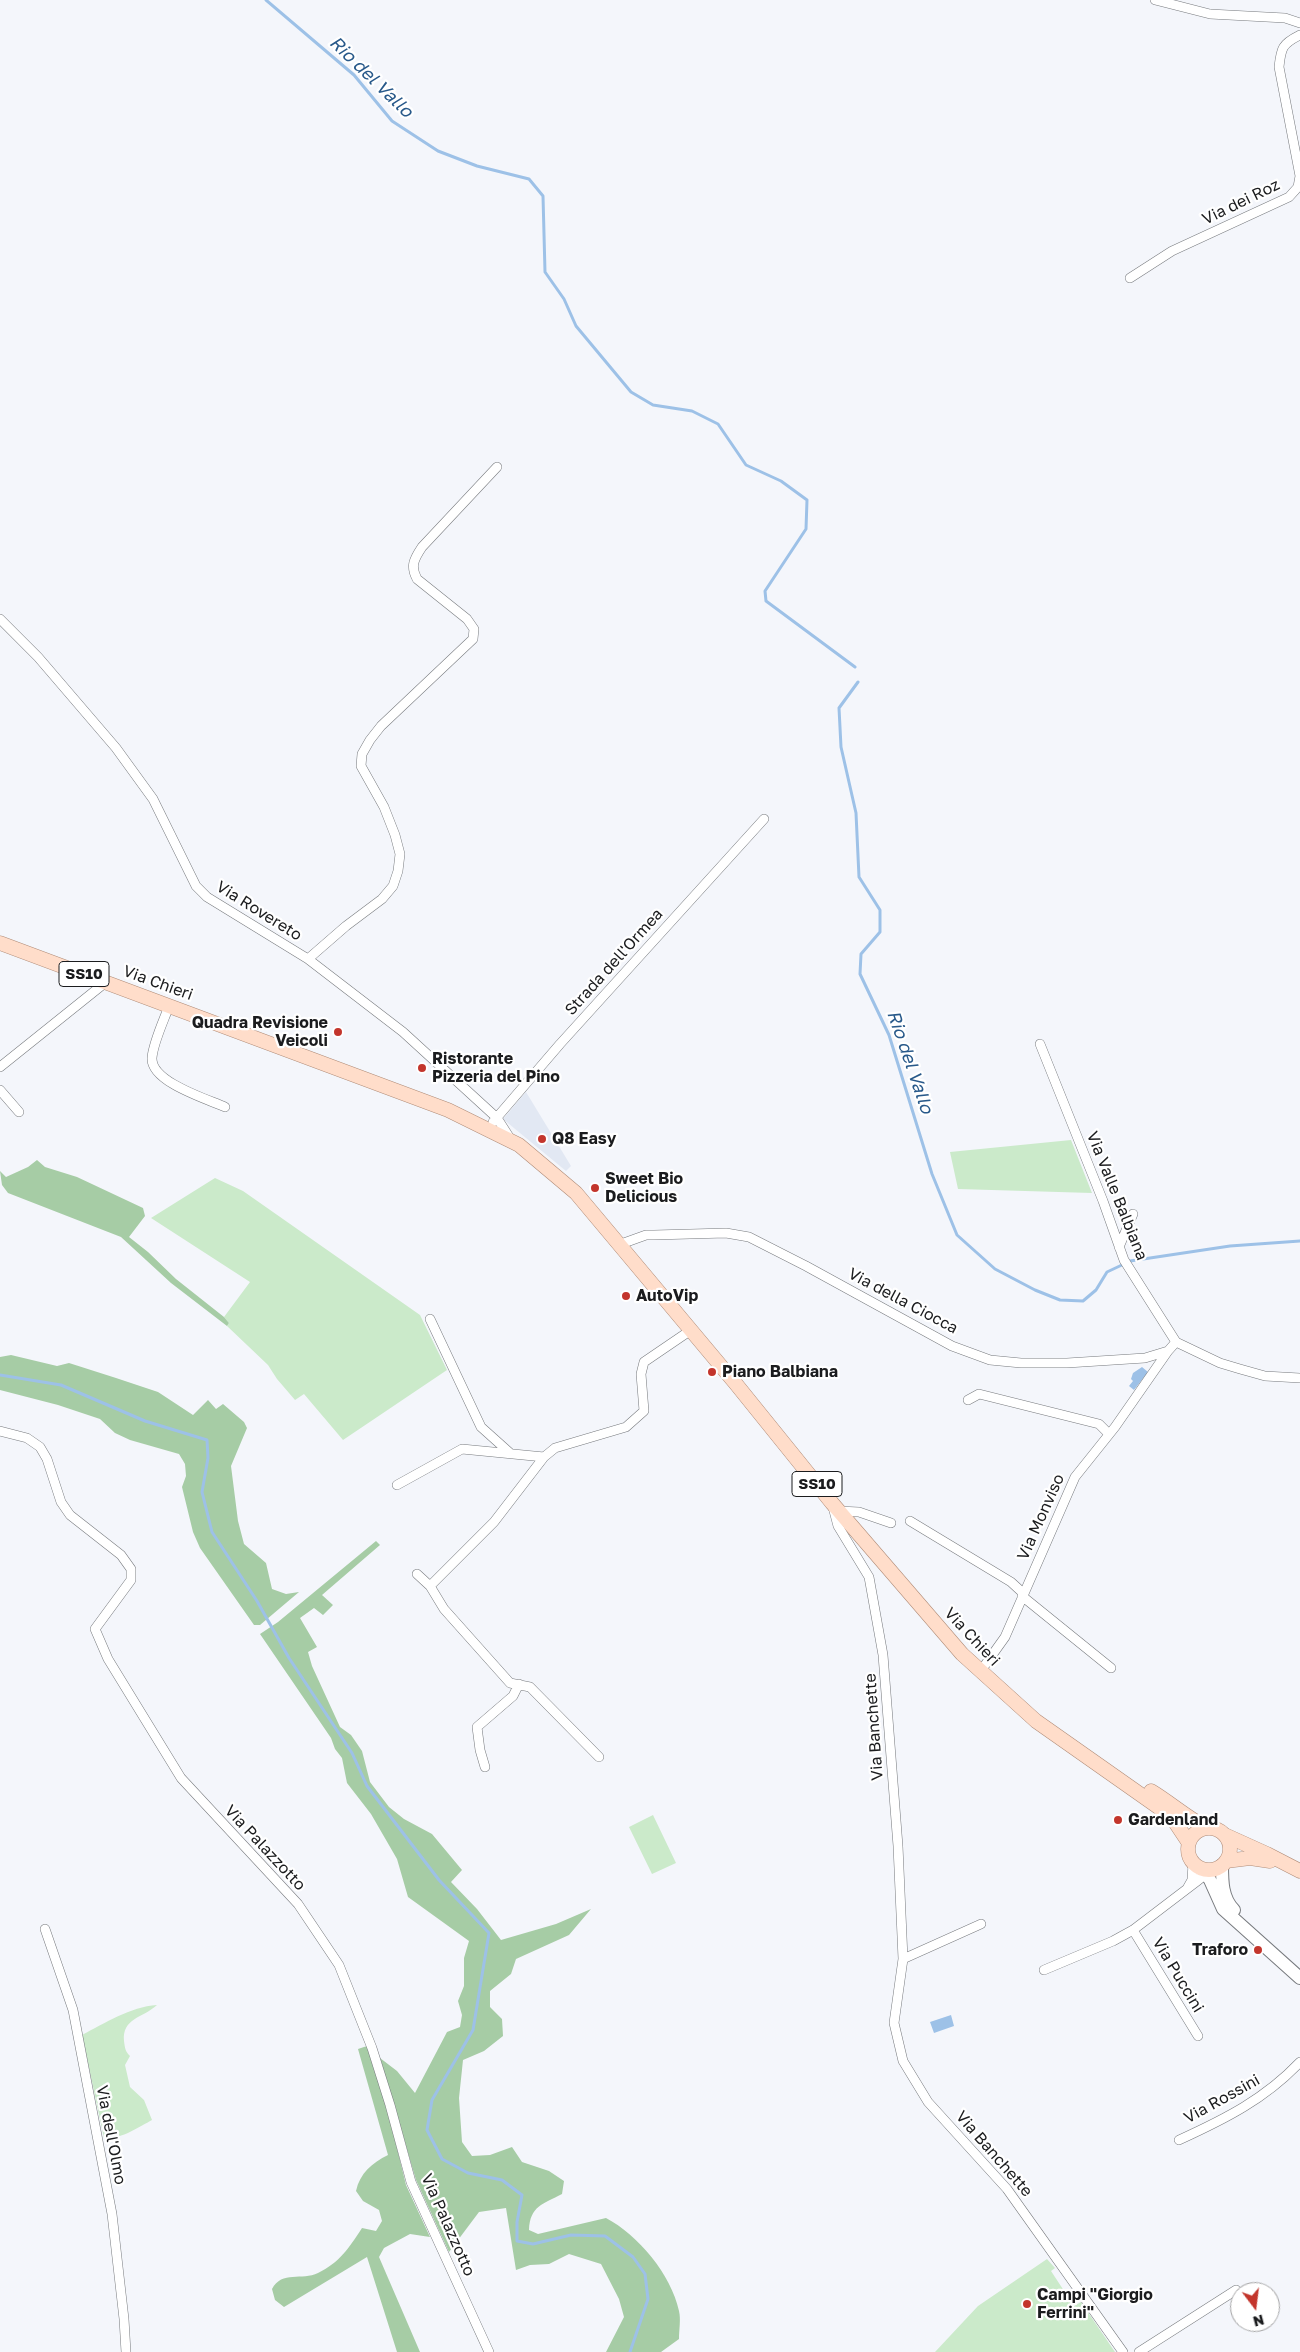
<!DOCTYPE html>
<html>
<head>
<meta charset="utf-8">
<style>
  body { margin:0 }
  #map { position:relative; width:1300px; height:2352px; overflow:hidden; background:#f4f6fb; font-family:"Golos Text",sans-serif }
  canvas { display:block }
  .north { position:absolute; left:1230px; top:2282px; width:50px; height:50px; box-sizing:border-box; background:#fff; border:1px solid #a4a4a5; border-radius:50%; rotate:165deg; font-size:14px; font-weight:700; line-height:20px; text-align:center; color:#1b1c1e }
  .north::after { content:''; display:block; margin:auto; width:18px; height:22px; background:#c3352c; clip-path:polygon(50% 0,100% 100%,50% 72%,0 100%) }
</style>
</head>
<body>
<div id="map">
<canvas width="1300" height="2352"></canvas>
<div class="north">N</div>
</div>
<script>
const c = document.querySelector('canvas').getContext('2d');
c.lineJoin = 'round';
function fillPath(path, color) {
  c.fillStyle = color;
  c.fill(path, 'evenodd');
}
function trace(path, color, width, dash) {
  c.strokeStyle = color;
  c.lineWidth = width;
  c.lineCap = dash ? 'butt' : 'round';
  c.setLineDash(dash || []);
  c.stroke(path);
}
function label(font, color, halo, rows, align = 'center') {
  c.font = font + ' "Golos Text",sans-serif';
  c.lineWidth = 4.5;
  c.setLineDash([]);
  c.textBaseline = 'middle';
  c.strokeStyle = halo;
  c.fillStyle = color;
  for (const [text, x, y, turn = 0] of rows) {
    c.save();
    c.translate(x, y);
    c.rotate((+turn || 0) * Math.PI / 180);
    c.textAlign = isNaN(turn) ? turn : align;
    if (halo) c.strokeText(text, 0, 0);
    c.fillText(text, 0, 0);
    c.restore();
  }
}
const built = new Path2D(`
  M526,1092l45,74 -5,5 -63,-52z`);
const green = new Path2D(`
  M1071,1140l21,53 -134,-4 -8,-37z
  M215,1178l28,13 177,124 27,55 -104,70 -39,-46 -9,6 -18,-21 -9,-14 -41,-39 2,-3 -5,-6 26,-35 -99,-64z
  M653,1815l23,48 -24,11 -23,-47z
  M157,2005c-14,13 -35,13 -33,36 1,7 1,10 6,15l-5,9 5,22 14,13 8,20c-13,7 -32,20 -48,18l-22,-103c23,-12 48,-28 75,-30z
  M1047,2259l8,9 -4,3 23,35 7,-4 34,50h-180l43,-46z`);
const forest = new Path2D(`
  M37,1160l8,7 32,10 66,31 2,8 -16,21 19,15 28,27 48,38 5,6 -2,3 -56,-43 -50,-46 -113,-44 -6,-8 -2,-14 6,6 22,-10z
  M11,1355l46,11 12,-3 47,15 42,14 35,23 15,-15 8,9 7,-5 21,18 3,6 -16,38 7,55 6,23 22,19 6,26 14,5 13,-2 -39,33h-6l-54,-77 -7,-16 -11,-45 4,-11 -1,-12 -6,-10 -49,-14 -15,-7 -15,-14 -42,-14 -58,-15v-33z
  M376,1541l4,4 -58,50 11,10 -10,10 -9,-7 -14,10 17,29 -9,5 4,14 28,61 11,8 11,16 8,31 19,25 15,12 28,15 30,36 -11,12 26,27 24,31 55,-16 35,-15 -22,26 -53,24 -5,15 -21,17v16l12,12 1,17 -19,15 -21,9 -4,38 3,44 10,14 18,-1 22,-8 10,15 27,9 15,10 -2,13c-19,10 -32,12 -33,36l9,4 68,-16c32,17 65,56 73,93 2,8 0,19 0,28l-18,13h-55l18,-35 -5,-18 -18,-35 -32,-10 -20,10 -19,1 -14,5 -10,-62 -27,4 -30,40 -33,-72 -36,-122 17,13 18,22 32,-61 13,-5 2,-12 -4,-14 6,-15v-28l5,-17 -61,-44 -11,-38 -26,-45 -24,-31 -5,-25 -7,-9 -4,-11 -71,-104 18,-12z
  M367,2046l20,61 19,78 24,52 -20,-3 -26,14 -5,9 41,95h-23l-30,-95 -83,50 -9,-7 -3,-11c10,-19 30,-8 46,-16 21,-10 31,-25 44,-45l14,3 6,-10 -3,-11 -16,-9 -7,-10c4,-18 16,-28 32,-36l-30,-106z`);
const water = new Path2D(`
  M1142,1367l6,5 -14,18 -5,-4 4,-5 -2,-2 2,-6z
  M951,2015l3,11 -20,7 -4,-11z`);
const stream = new Path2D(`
  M266,0l88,75 38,46 46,30 39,15 52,13 14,17 2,76 19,27 12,27 55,66 22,13 39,6 26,13 28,41 35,16 26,19 -1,29 -41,62 1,10 89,66
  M858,682l-19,26 2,39 15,66 3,64 21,33v22l-19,22 -1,20 29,61 43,139 25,61 38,34 40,21 25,10 23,1 13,-11 11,-18 17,-8
  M1130,1261l100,-15 70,-5
  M0,1375l61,10 84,36 62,19 1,18 -6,34 10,40 45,69 32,57 63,95 15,33 72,94 50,53 -16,97 -41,70 -5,30 15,29 26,14 34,7 20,15 -5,27v19l16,3 38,-9 34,1 28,21 12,17 3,25 -18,53`);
const street = new Path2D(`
  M1155,0l55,14 75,4 15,5
  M1130,278l42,-27 117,-54 9,-10 2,-11 -21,-109c2,-19 3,-23 21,-32
  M0,619l38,38 78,91 37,51 43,87 11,11 101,62 95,73 94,86 14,22
  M308,959l38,-33 36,-27 11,-13 5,-15 2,-17 -5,-19 -11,-28 -23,-41 1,-12 8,-14 11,-14 92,-87 1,-10 -7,-10 -50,-40c-7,-13 -3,-20 5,-32l75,-80
  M169,1006c-5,14 -16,37 -17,52 -1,24 55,41 73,49
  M1040,1044l63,157 21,59 52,82 44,21 20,6 25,7 35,2
  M0,1067l106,-85
  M0,1090l19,22
  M493,1122l67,-78 204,-225
  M621,1244l25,-9h8l72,-2 23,4 57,29 146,80 38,14 31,3h46l78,-5 23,-7 8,-9
  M1119,1247l14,-33
  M430,1319l51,108 29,26
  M968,1400l11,-6 120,30 10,10
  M0,1431l27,7 13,9 7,12 14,43 9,13 51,40 10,14v11l-36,49 13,30 73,119 117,126 41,61 33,83 18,57 21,77 78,170
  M397,1485l65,-36 82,8 11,-9 71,-21 18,-16 -3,-37 3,-12 47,-32
  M833,1507l5,19 31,51 14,78 15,191 5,113 -9,64 9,38 25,41 79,87 116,163
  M839,1511l20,1 32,11
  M910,1521l101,61 12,11
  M417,1574l13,12 14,23 66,74 20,4 69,70
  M430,1586l64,-64 50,-65
  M1022,1596l89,72
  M980,1672l25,-35 70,-160 40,-50 53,-76
  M485,1767l-5,-17 -3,-23 36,-31 6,-12
  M1188,1887l4,-7 1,-17
  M45,1929l28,81 39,204 12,105 2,33
  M1133,1930l65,106
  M903,1959l78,-35
  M1044,1970l69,-29 20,-11 63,-48 5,-4 1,-9
  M1179,2140c46,-21 86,-41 121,-78
  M1139,2352l97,-62`);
const secondary = new Path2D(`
  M1222,1865c0,16 0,33 12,45
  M1202,1869l8,11 13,29 77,69`);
const primary = new Path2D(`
  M0,943l448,167 71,35 57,48 160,191 96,119 130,151 74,67 135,95 18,27
  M1151,1791c20,12 36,27 56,37
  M1188 1849a21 21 0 1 1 42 0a21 21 0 1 1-42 0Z
  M1225,1835l42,19 33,17
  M1226,1861l24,-3 20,3`);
const markers = [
  [338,1032,5,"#c3352c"],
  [422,1068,5,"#c3352c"],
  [542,1139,5,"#c3352c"],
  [595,1188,5,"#c3352c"],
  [626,1296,5,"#c3352c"],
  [712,1372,5,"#c3352c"],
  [1118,1820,5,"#c3352c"],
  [1258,1950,5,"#c3352c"],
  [1027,2304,5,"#c3352c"]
];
const shields = [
  [84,974,50],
  [817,1484,50]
];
const shieldNames = [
  ["SS10",84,974],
  ["SS10",817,1484]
];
const streetNames = [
  ["Via dei Roz",1241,202,-26],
  ["Via Rovereto",259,911,32],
  ["Strada dell'Ormea",614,962,-48],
  ["Via Chieri",158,983,20],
  ["Via Valle Balbiana",1117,1196,68],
  ["Via della Ciocca",903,1301,28],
  ["Via Monviso",1041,1517,-66],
  ["Via Chieri",972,1637,47],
  ["Via Banchette",874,1727,-94],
  ["Via Palazzotto",265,1848,47],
  ["Via Puccini",1178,1975,59],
  ["Via Rossini",1222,2099,-29],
  ["Via dell'Olmo",111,2135,79],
  ["Via Banchette",994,2154,49],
  ["Via Palazzotto",448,2225,66]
];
const poiNames = [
  ["Quadra Revisione",328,1023,"right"],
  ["Veicoli",328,1041,"right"],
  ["Ristorante",432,1059],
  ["Pizzeria del Pino",432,1077],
  ["Q8 Easy",552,1139],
  ["Sweet Bio",605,1179],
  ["Delicious",605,1197],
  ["AutoVip",636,1296],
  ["Piano Balbiana",722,1372],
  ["Gardenland",1128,1820],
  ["Traforo",1248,1950,"right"],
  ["Campi \"Giorgio",1037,2295],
  ["Ferrini\"",1037,2313]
];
const waterNames = [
  ["Rio del Vallo",371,77,44],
  ["Rio del Vallo",910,1062,71]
];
fillPath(built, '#e2e8f3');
fillPath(green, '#cbeaca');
fillPath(forest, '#a6cca5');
fillPath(water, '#9dc1e7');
trace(stream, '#9dc1e7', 3);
trace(street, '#777a7e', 10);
trace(secondary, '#777a7e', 14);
trace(primary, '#af8b77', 15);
trace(street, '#fff', 9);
trace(secondary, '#fff', 12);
trace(primary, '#ffddca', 14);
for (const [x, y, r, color] of markers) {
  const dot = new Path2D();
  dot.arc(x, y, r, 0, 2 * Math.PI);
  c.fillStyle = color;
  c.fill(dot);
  trace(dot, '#fff', 2);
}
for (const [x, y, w] of shields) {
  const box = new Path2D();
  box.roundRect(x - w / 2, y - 12.5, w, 25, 4);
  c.fillStyle = '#fff';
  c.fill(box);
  trace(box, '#1b1c1e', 1);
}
label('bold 15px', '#1b1c1e', null, shieldNames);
label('16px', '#1b1c1e', '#fff', streetNames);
label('bold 16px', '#1b1c1e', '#fff', poiNames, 'left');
label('italic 18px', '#28598a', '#fff', waterNames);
</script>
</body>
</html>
